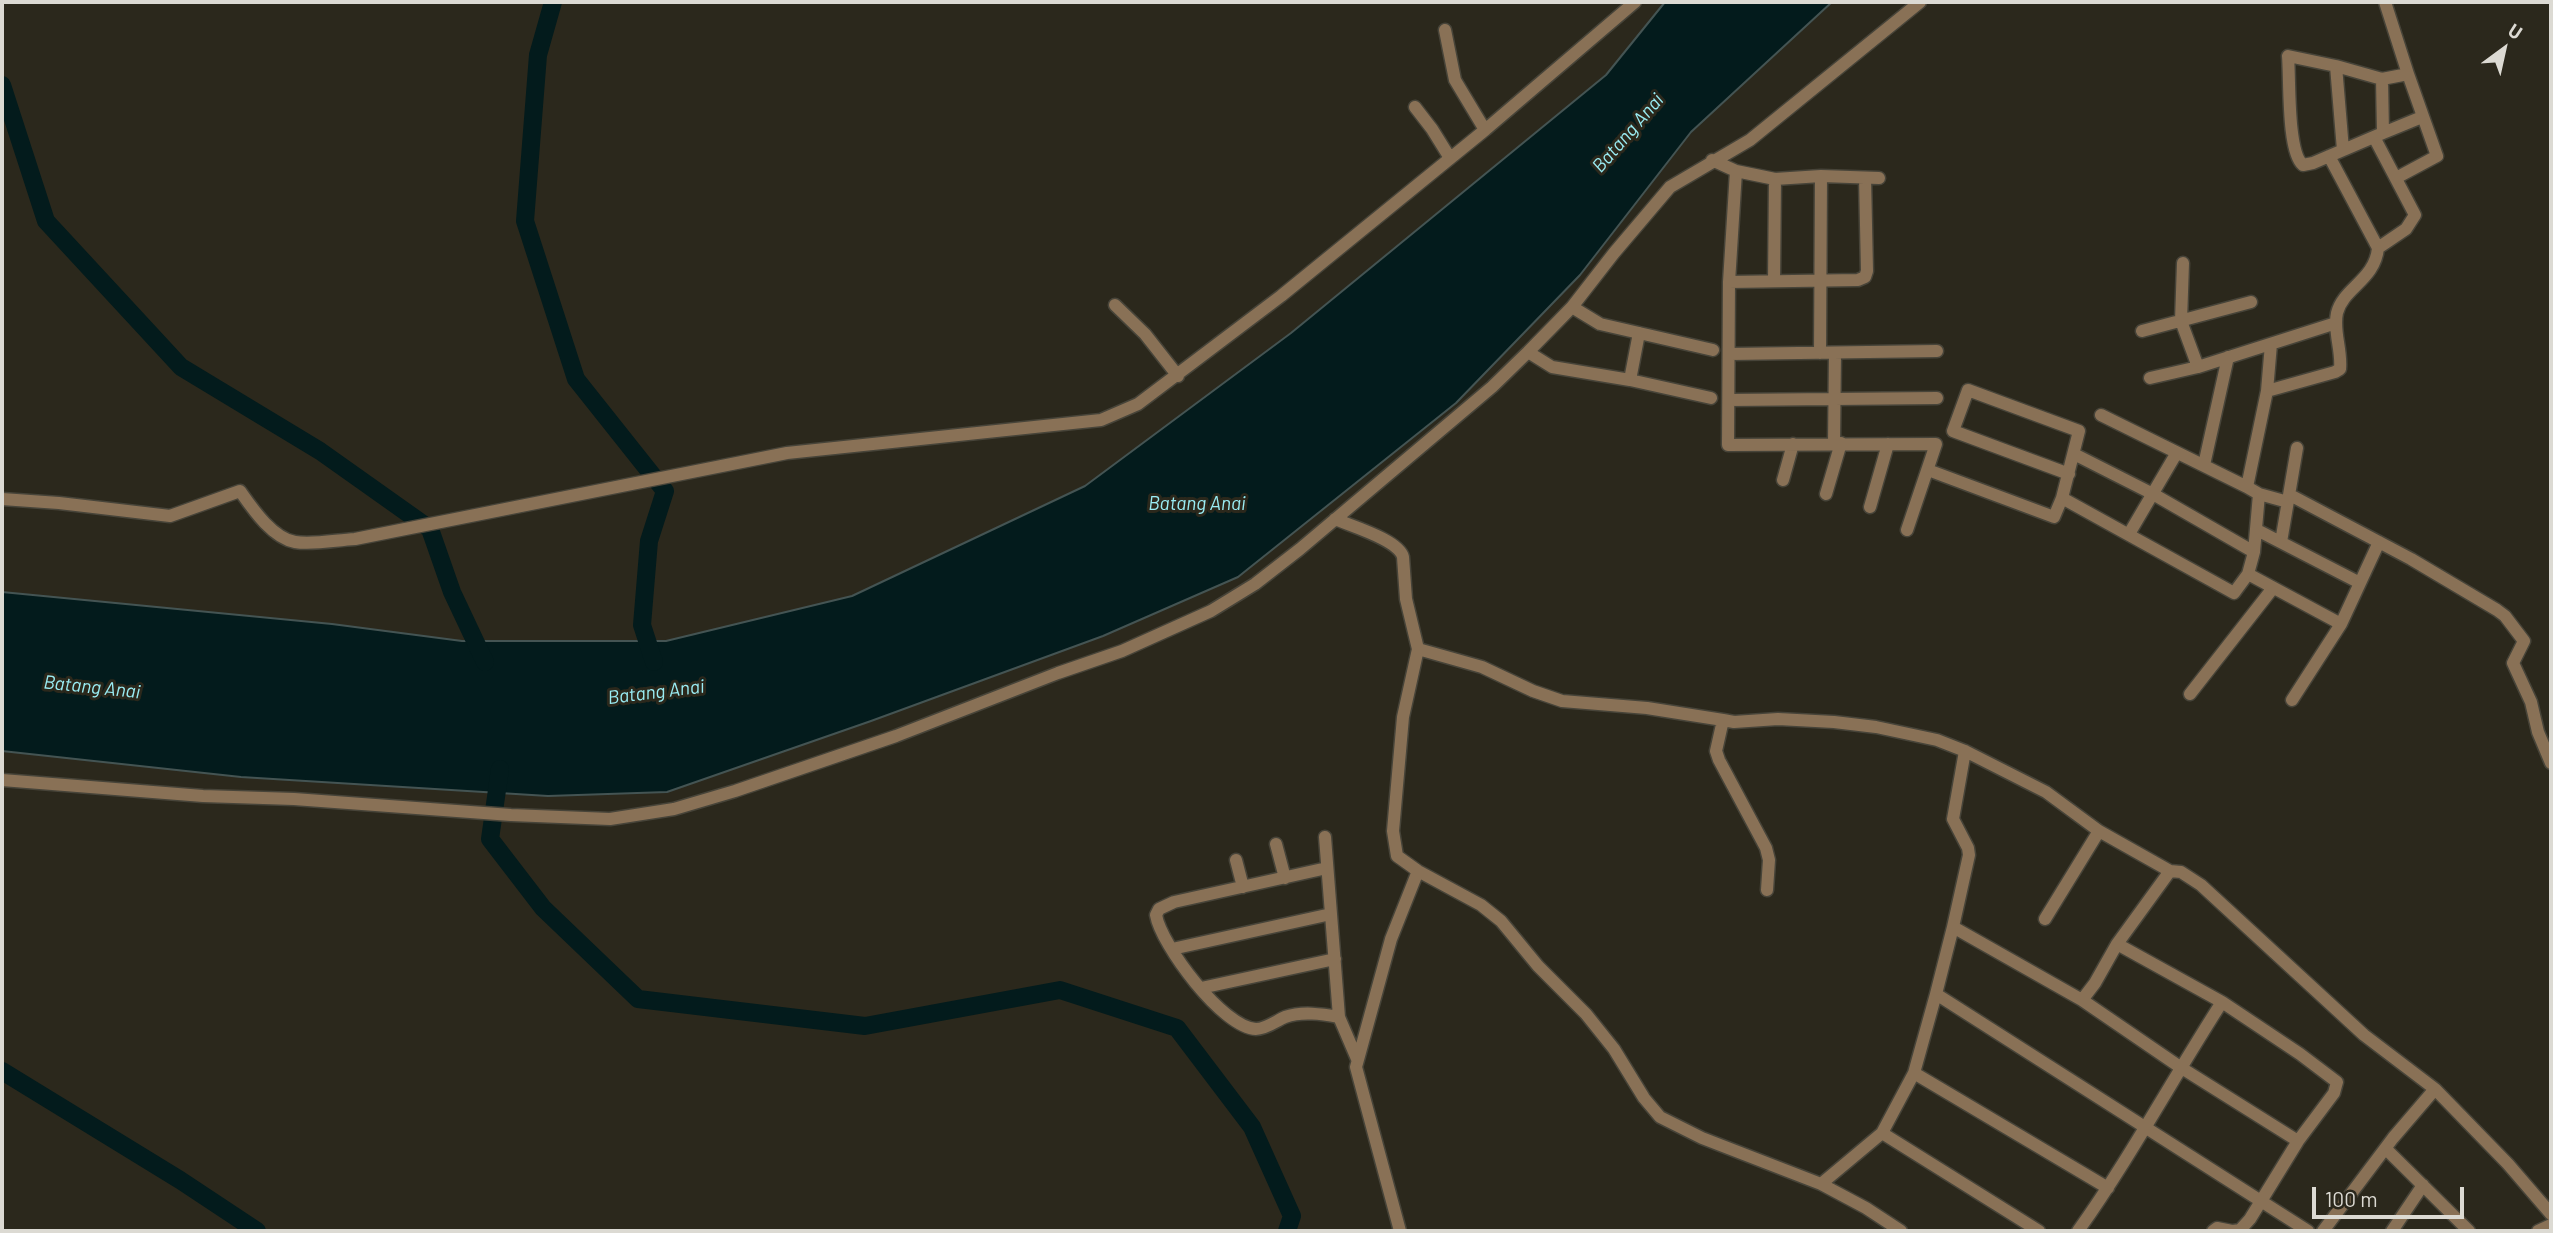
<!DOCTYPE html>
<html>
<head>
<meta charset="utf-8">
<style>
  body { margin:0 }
  #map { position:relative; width:2553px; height:1233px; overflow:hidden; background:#2b281c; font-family:Barlow,sans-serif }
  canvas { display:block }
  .frame { position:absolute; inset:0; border:4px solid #dcdad3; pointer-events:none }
  .north { position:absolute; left:2469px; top:14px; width:70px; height:70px; -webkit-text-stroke:5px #2b281c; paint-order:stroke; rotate:33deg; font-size:19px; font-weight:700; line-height:28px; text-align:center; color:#dcdad3 }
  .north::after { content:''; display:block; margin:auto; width:24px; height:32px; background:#dcdad3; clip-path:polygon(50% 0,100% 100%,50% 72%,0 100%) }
  .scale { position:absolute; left:2312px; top:1187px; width:152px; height:32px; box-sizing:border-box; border:4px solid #dcdad3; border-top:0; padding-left:9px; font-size:21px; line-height:24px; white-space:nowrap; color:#dcdad3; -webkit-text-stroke:5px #2b281c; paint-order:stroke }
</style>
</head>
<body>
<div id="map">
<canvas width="2553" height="1233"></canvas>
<div class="frame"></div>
<div class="north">U</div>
<div class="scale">100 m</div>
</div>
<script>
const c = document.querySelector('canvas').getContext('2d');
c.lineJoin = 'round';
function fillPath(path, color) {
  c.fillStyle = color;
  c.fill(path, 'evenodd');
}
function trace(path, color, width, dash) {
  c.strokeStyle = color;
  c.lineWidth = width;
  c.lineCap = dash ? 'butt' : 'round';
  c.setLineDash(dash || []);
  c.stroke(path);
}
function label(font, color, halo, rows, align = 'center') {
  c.font = font + ' Barlow,sans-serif';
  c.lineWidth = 6;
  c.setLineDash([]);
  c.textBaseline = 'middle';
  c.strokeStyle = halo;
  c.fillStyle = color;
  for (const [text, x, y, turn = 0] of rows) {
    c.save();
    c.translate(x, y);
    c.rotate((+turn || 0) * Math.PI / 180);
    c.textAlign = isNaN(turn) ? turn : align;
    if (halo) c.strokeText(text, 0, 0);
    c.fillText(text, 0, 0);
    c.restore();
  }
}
const water = new Path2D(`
  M1665,2h167l-141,130 -111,143 -124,128 -218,174 -135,59 -232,85 -204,71 -119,4 -307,-19 -239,-26v-159l330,32 130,17h204l186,-45 233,-110 206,-153 315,-258z`);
const river = new Path2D(`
  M553,2l-15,53 -13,166 51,158 89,112 -16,50 -7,84 12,37
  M2,85l44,136 135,146 139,84 110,78 22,63 33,70
  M500,769l-10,70 53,69 95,91 227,27 195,-36 117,38 75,99 40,89 -5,15
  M2,1071l178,109 77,51`);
const minor = new Path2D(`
  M1445,30l10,50 30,50
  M2336,66l46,13
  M1415,107l17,22 18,29
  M2383,133l39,-16
  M2374,137l41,78 -9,14 -28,19
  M2343,150l-7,-84 -48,-10c2,23 -1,96 15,109l10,-2 70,-30 -1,-54 26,-5 -23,-72
  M1712,160l24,11 39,8 46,-3 58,2
  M1736,171l-7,111 -1,163 208,-1 -29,86
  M2396,178l41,-22 -29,-82
  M2183,263l-2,58 17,46
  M1774,281l1,-102
  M1729,282l129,-2 7,-3 2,-6 -2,-93
  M1115,305l30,29 33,42
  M1572,307l28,17 113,26
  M2142,331l109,-29
  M1528,352l24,15 78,13 9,-47
  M1820,353l1,-177
  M1730,354l207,-3
  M2150,378l48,-11 138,-44
  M1630,380l81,18
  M2267,391l68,-19 5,-3c2,-19 -7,-38 -3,-56 6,-25 38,-33 41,-65l-49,-92
  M1729,400l208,-2
  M2101,415l146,72
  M1834,443l1,-90
  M2074,454l79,40 101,58
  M2204,465l24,-108
  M1928,470l126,47 8,-19
  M2069,474l-116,-43 15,-41 111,41 -17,67 172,95 14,-19 6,-22 5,-58 -12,-7 20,-96 4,-47
  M1783,480l10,-36
  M1826,494l15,-51
  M2259,494l29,8
  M2290,495l121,64 86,51 8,6 19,25 -11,22 18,39 7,30 13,31
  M2,499l57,4 111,13 70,-25c12,17 32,47 55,51 18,3 41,-2 60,-3l432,-86 314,-33 37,-16 143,-108 204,-166 150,-128
  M1870,507l18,-63
  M1335,519c16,7 64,21 68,38l3,42 12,50 -15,68 -10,114 4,25 21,15 63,34 20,16 37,45 48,48 28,35 30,49 16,19 42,21 119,46 45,24 35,23
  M2257,530l103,53 19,-41
  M2129,534l47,-80
  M2281,542l16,-94
  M2248,574l93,50 19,-41
  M1418,649l64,18 51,24 29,10 85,7 76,12
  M2190,694l83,-106
  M2292,700l49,-76
  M1965,751l-12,68 15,29 1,7 -16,72 129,73 13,-17 22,-39 53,-73 11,1 20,13 163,150 71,54
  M2,780l201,16 91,3 217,16 99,4 64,-10 61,-18 161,-55 162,-63 64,-22 89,-40 44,-27 45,-35 192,-162 36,-35 44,-45 42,-54 56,-66 80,-47 170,-138
  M1325,837l14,180 18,42
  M1276,844l9,34
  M1236,860l7,27
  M1327,868l-153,34 -15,7 -3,6c5,30 67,113 100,114 10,0 20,-8 29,-12 17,-6 37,-3 54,0
  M1767,890l2,-30 -3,-12 -47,-88 -3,-9 7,-31 11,2 44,-3 56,3 42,5 61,13 28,11 81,41 53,39 71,40
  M2045,919l54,-88
  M1953,927l-17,67 372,237
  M2117,944l105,58 78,52 37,28 -3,11 -36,48 -48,78 -10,11 -7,1
  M1172,949l159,-35
  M1201,988l134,-29
  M1936,994l-22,79 -32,60 157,98
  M2082,1000l98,67 118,74
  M1914,1073l194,115
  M2386,1149l83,82
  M1821,1184l61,-51
  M1400,1231l-44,-164 35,-128 27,-68
  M2078,1231c52,-73 95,-153 144,-229
  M2213,1231l4,-3 15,3
  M2323,1231l70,-93 42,-49 73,75 43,50
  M2392,1231l31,-46
  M2538,1231l13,-6`);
const waterNames = [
  ["Batang Anai",1628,133,-49],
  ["Batang Anai",1197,504],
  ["Batang Anai",92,687,6],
  ["Batang Anai",656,692,-7]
];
fillPath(water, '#031b1c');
trace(water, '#445453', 2);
trace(river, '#031b1c', 18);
trace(minor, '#474439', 15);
trace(minor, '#897156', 12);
label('italic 19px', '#9aedf4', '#2b281c', waterNames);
</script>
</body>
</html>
